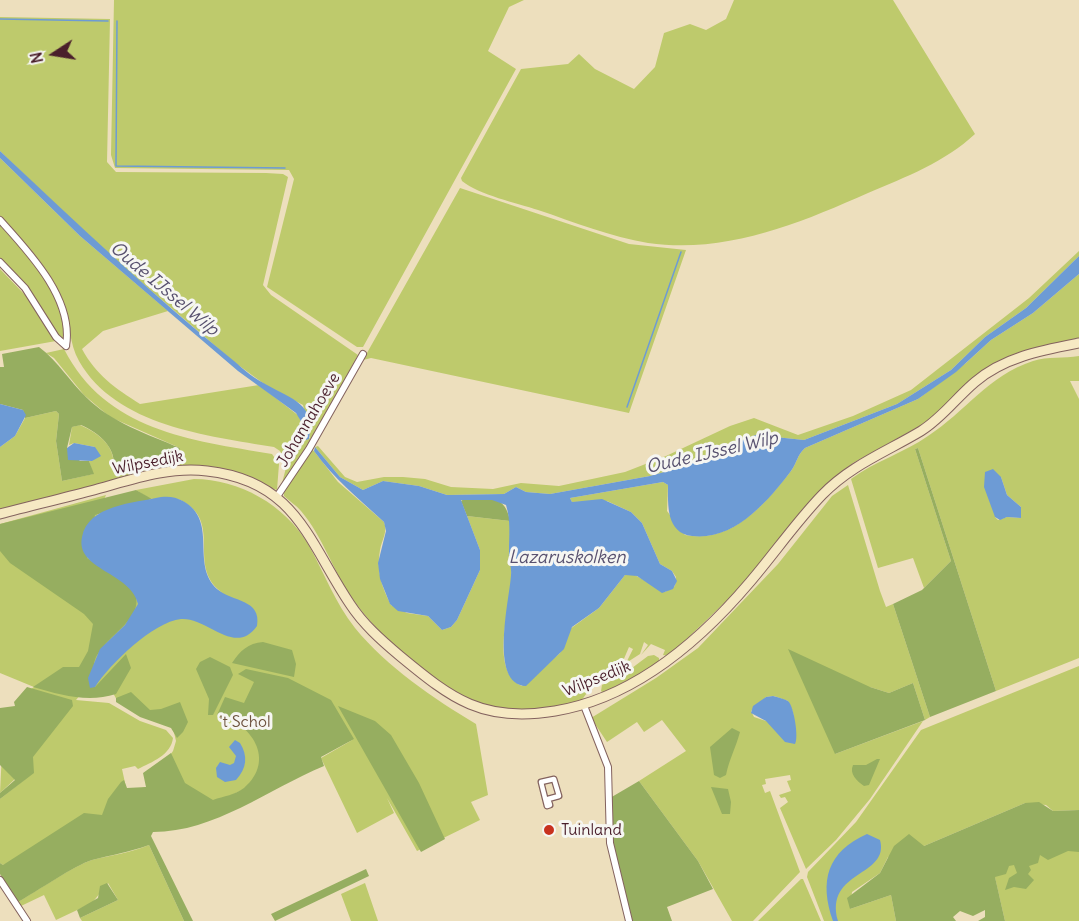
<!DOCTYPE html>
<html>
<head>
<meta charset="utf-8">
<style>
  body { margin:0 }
  #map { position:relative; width:1079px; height:921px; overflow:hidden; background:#eddfbd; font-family:Delius,sans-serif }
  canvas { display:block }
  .north { position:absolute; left:24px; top:24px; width:60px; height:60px; -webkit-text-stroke:4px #f6f6f2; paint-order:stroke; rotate:258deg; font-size:16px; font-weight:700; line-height:24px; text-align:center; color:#4a1f2b }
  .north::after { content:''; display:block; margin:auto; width:21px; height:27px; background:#4a1f2b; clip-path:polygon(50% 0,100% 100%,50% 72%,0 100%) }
</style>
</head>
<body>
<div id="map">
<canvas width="1079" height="921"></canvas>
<div class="north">N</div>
</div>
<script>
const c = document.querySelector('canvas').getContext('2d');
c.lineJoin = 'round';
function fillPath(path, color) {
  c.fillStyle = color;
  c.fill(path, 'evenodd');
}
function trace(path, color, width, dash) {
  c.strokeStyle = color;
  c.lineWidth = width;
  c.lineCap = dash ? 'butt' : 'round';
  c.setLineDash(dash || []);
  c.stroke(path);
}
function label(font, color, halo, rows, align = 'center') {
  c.font = font + ' Delius,sans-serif';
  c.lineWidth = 6;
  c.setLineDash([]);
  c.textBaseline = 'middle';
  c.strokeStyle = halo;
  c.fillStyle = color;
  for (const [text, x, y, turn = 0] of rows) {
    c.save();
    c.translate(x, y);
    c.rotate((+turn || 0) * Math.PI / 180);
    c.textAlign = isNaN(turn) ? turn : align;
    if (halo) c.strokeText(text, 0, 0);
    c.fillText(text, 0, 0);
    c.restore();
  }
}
const green = new Path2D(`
  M114,0h410l-15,7 -21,44 28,18 -153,278h-6l-90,-60 27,-108 -5,-9 -174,-2 -4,-13z
  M734,0h159l82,134c-30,28 -69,43 -107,59 -70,31 -142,61 -220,50 -37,-6 -74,-21 -110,-33 -21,-7 -59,-15 -76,-29l-1,-3 60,-109 47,-5 11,-10 16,15 39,20 21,-22 9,-34 26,-9 16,6 20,-11z
  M0,17l110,2 -3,143 9,10 150,1 17,1 5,3 -25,108 8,10 87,60 -50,93 -27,39 6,-23 -7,-13 -6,-4c-66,-11 -158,-21 -195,-86 -10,-18 -9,-38 -15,-57 -11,-34 -41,-62 -64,-88v-58l80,78 88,75 -65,20 -21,18c14,26 33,39 58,55l119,-19 40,31 7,24 4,-2 -7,-33 -36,-19 -33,-24 -142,-122 -92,-89z
  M460,188l169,56 57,6 -57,163 -258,-55 -8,2z
  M0,225c27,31 68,69 64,114l-2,1 -24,-35 -38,-45z
  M1079,251v5l-53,52 -41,29 -34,33 -54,34 -93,36 -48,-5 -31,11 -39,20 -36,10 -100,18 -24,-2 -10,-5 -12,7 -57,1 -28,-9 -36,-5 -20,9 -23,-13 -25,-30 3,-1 27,31 12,5 27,-5h19l22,2 26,8 42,2 28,-6 38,3 66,-14 41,-16 64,-30 24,-8 44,17 55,-19 58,-26 118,-92z
  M0,269l27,28 29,44 -56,10z
  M1079,274v65l-63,16 -89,67 -74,41 -21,17 -91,107 -72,69 -6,-1 2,-5 -14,-6 -10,11 7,-10 -4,-3 -4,12 -14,9 7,-14 -4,-2 -6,14 -11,8 2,3 -22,14 -11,15c-32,9 -68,12 -100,3 -41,-10 -105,-71 -129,-106 -19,-27 -29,-61 -51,-87 -5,-6 -12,-10 -17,-15v-7l27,-40 3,2 24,31 46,40c4,10 -2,17 -4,28 -4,20 2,38 11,55l16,8 21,3 14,14 9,-3 6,-7 23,-50v-20l-13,-34 43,5c0,21 2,43 1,65 -2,27 -21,85 11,100l38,-33 10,-24 29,-21 26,-33 8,-1 32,18 10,-6 1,-9 -4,-6 -12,-7 -18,-41 -11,-11 -24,-11 -35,1 -2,-4 93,-16 5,3 -1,26 18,24c47,9 80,-31 106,-64 6,-8 6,-16 14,-23l113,-49 48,-36 25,-23 42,-27z
  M64,349c42,82 126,91 208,105l7,10 -2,26 -63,-21 -86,9 -128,31v-62l15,-11 10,-18 31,-7 3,3 -3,27 6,40 31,-7 -4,-13h3l3,-14 -21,-4 -5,2 3,-18 8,-2c20,9 37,22 33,45l67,-22 -70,-31 -26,-22 -30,-37 -8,-5z
  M1079,356v25h-9l9,18v259l-83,33 -78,-243 -3,1 36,112 -27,27 -11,-30 -35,10 -27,-89c24,-18 53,-26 77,-43 37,-24 61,-61 105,-75 15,-5 31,-2 46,-5zM1001,477l6,18 14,12v11l-14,-1 -9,3 -3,-3z
  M194,479c45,0 91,26 114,65 16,28 27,59 47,84 33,40 78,70 121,96l12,71 -17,7 9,18 -63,31 -30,-53 7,15 -37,20 -36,-75 33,-19 -201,92 -150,34 -3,-2v-64l24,-19 -9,-1 -15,14 4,-83 11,-3 10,-14 9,-6 -34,-14v-149l106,-29 -10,23 127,75c-34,-23 -6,-62 -31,-85 -15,-14 -22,-9 -39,-9 -6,-1 -12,-6 -17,-9zM113,693l5,9 55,26 3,13 -3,10 -27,36 -19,5 -5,-23 13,-3 3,3c14,-7 33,-14 35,-31l-7,-8 -26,-9 -31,-18 -33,-3 5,-6z
  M848,485l32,106 6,16 7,-3 37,113 -5,3 -12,-37 -24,10 -19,-6 -35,67 88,-33 -53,78 -34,41 -30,29 -26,-61 8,-6 -3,-5 -4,1 -2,-3 12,-4 -4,-10 4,-1 -1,-5 -25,4 1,5 -4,1 3,8 5,-2 30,81 -47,49h-21l-34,-60 -59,-80 47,-30 -24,-31 -18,12 -7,-10 -30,20 -16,-24 65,-40 42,-30 80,-84 54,-68zM774,696l14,5 5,11 1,10 -28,-1 -12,-4 -3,-6 15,-14z
  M654,655l5,3v5l-6,4 -50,26 -2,-2 1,-6 18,-8 28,-21z
  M1079,666v144l-26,1 -7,-6 -21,-2 -101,43 -36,11 -8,16 -28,19 -2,17 41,-14 5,26h-72l-17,-44 1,-5 48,-50 65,-92z
  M1079,831v90h-74l-14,-61z
  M149,845l35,76h-102l-2,-3 38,-18 -10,-17 -16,20 -36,17 -12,-25 -23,11 -3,-4c17,-10 57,-37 74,-42 19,-5 38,-7 57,-15z
  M803,879l18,42h-63l43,-42z
  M365,883l13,38h-27l-10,-27z`);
const forest = new Path2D(`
  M39,347c20,15 30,34 47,50 26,26 61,37 94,51l-1,2 -66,20c5,-22 -14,-37 -32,-45l-9,2 -5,21 13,13h9l5,13 -32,7 -6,-40 3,-27 -3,-3 -31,7 -2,-8 -23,-6v-37h4l-2,-13z
  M918,448l78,243 -66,26 -37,-113 29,-14 29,-29 -36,-112z
  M136,490l16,9 -57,16 -8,43 45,30c19,29 -27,46 -37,72 -3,7 0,19 0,27l31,-33 5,14 -15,26c-28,9 -55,1 -83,-7l30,-20h16l9,-16 5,-27 -9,-10 -74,-51 -10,-12v-27z
  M464,499c24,-2 41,-5 46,22l-43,-5 -6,-15z
  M263,642l29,8 4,14 -2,13 -62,-14c8,-12 16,-20 31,-21z
  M788,649l82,38 19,6 24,-10 12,37 -90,34z
  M210,657l20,10 3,8 -20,40h-5l1,-16 -13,-30 4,-7z
  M246,669l42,9 43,22 23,39 -33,18 3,9c-56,23 -109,66 -171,66l-2,4 42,85h-9l-35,-76c-19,7 -38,10 -57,15 -17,5 -56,32 -74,42l-18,-28v-11l3,2 81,-52 18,2 6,-16 13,-17 3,-2 3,8 19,-1 -3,-14 28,-20 14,30 28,17c11,-4 22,-5 31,-12 33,-28 7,-66 -27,-73l8,-18 19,6 10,-21 -16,-8z
  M27,687l45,13 1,6 -40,51 1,16 -34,26v-6l15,-13 -15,-15v-57l15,-2 -1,-4z
  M131,692l19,18 11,-1 19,-7 8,20 -5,10 -6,6 -6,-10 -31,-11 -24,-15v-4z
  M338,706l37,15 16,14 28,48 26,56 -24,13z
  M732,728l8,4c-4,15 -11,28 -14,43l-6,3 -6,-3 -4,-28z
  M877,759h3l-11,26 -5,1c-7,-5 -15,-12 -11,-21h13z
  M639,781l59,80 15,28 -46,18 5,14h-41l-18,-70 -3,-53z
  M711,787l17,2 3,13 -1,12h-8z
  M1039,802l14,9 26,-1v42l-11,-1 -20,9 -8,-5 -2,8 -9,3 2,4 -3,4 6,6 -8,9 -12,-2 -9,3 4,-12 8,-5 -3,-8 -5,1 -3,8 -11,3 10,44h-27l7,-4v-7l-12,6 -13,-5 -7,6 3,4h-60l-5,-26 -41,14 -3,-11 33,-25 14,-27 15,-12 15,12 101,-43z
  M366,869l3,7 -94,45 -4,-7z
  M107,883l11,17 -38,18 -3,-8 21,-12 2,-12z`);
const water = new Path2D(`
  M0,151c77,72 152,144 234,210 10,9 21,18 33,24 25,14 49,19 42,54l-3,1 -4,-17 -6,-10 -58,-42 -158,-135 -80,-78z
  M1079,256v18l-46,39 -42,27 -35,32 -38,27 -113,49c-8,7 -8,15 -14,23 -23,30 -56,70 -99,65 -26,-3 -24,-31 -24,-51l-5,-3 -93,16 2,4 30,-3 29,13 11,11 18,41 12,7 5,10 -4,8 -11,4 -25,-17 -12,-1 -26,33 -27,19 -8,22 -38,37c-38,-1 -16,-89 -15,-111 1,-8 -3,-16 -2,-23 0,-16 2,-31 -3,-47l-14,-5h-31l19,50v20l-23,50 -6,7 -9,3 -14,-14 -30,-5 -8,-7 -10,-25 -2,-16 8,-32 -2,-9c-25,-23 -51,-44 -70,-71l1,-4 25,30 23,13 20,-9 36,5 28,9 57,-1 12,-7 10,5 24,2 100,-18 36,-10 39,-20 31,-11 48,5 93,-36 54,-34 34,-33 41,-29z
  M0,404l23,6 3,5 -11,21 -15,11z
  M74,443l21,4 6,9 -9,5 -24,-1 -1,-12z
  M993,469l8,8 6,18 14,12v11l-14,-1 -7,3 -5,-3 -11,-30 1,-15z
  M161,497c8,-1 15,0 22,4 36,20 7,63 34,88 15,13 45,10 40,37 -22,31 -49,-9 -76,-7 -28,3 -71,45 -86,68l-5,1 -2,-10 12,-29 25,-24 13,-21c-7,-32 -63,-34 -56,-67 6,-32 52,-34 79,-40z
  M773,696c5,1 11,3 15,5 6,5 11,37 7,43l-10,-2 -19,-21 -15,-8 2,-7 13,-9z
  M235,740l5,3c8,13 7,25 -4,37l-11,2 -8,-5 -1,-9 4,-6 10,3 4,-2 2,-7 -7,-9z
  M867,834l13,6c10,37 -56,30 -42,81h-5c-14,-40 -6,-69 34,-87z`);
const stream = new Path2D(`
  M0,19l108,2
  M117,21l-1,145 169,2
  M627,407l54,-155`);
const pedestrian = new Path2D(`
  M554,779l5,17 -11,3 2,6 -3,1 -6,-24z`);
const minor = new Path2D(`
  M0,220c29,32 74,79 66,126
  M0,262l25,26 31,49 10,9
  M276,498l33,-49 54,-95
  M583,703l25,64 2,76 19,78
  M0,880l27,41`);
const secondary = new Path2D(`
  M0,514c30,-8 60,-15 90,-23 38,-10 77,-25 117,-20 89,10 101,70 143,133 13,20 31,36 50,52 52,43 83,67 155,55 78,-13 145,-70 195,-129 24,-28 46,-60 72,-87 29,-30 64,-43 99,-64 21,-13 35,-33 54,-49 29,-25 68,-32 104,-39`);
const markers = [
  [549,830,6,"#c8321e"]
];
const streetNames = [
  ["Johannahoeve",309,420,-59],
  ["Wilpsedijk",148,463,-11],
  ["Wilpsedijk",597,679,-22]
];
const parkNames = [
  ["'t Schol",245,722]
];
const poiNames = [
  ["Tuinland",561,830]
];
const waterNames = [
  ["Oude IJssel Wilp",164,289,40],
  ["Oude IJssel Wilp",712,453,-13],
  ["Lazaruskolken",567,558]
];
fillPath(green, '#beca6c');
fillPath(forest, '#96ae60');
fillPath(water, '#6d9bd5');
trace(stream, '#6d9bd5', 1.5);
trace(pedestrian, '#83625e', 7);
trace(minor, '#83625e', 8);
trace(secondary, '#83625e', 11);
trace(pedestrian, '#fff', 4.5);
trace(minor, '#fff', 6);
trace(secondary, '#f6e9c3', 9);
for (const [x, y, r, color] of markers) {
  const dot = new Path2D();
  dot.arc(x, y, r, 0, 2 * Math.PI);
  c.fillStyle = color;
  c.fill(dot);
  trace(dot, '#f6f6f2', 2);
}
label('16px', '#4a1f2b', '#f6f6f2', streetNames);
label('16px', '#6d523e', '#f6f6f2', parkNames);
label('16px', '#4a1f2b', '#f6f6f2', poiNames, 'left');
label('italic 18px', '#58516f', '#f6f6f2', waterNames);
</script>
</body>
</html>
